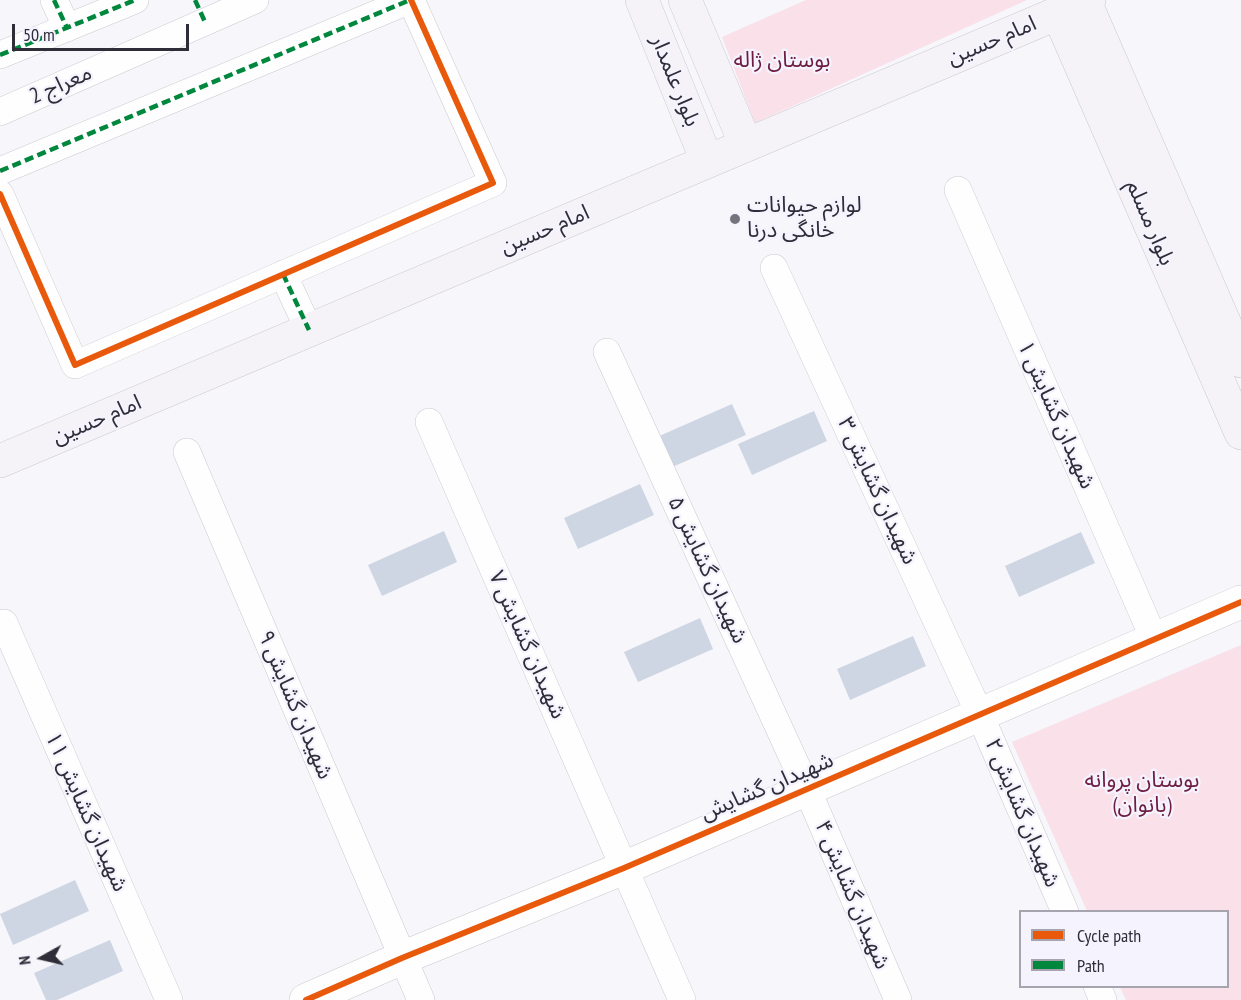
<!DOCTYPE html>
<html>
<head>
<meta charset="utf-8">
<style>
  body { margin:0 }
  #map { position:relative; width:1241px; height:1000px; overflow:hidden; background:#f6f6fb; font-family:"PT Sans Narrow",sans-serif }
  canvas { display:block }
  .legend { position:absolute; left:1019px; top:910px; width:210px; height:78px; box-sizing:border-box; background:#f4f3fe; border:2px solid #a5a4af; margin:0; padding:8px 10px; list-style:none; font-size:18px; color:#2f2e38 }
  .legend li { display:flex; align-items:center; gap:12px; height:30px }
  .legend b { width:30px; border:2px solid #a5a4af }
  .north { position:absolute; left:12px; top:928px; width:60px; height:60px; -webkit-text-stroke:4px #f4f3fe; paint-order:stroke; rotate:262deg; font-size:16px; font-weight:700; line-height:24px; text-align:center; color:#2f2e38 }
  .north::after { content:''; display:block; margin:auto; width:21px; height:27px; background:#2f2e38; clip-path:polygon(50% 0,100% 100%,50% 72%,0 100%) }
  .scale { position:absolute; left:12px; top:24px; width:177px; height:27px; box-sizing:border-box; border:3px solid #2f2e38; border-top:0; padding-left:8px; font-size:18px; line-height:21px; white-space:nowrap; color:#2f2e38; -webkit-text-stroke:4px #f4f3fe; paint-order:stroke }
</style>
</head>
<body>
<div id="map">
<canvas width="1241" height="1000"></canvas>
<ul class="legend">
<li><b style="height:8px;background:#e8590c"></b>Cycle path</li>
<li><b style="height:8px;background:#00873e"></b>Path</li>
</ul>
<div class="north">N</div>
<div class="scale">50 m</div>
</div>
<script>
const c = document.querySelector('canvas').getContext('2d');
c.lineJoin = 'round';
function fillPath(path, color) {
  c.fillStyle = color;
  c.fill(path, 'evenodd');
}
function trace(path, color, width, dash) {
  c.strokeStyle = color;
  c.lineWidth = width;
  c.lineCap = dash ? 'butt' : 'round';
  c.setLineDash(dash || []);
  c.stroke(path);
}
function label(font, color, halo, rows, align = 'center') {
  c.font = font + ' "PT Sans Narrow","Noto Sans Arabic",sans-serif';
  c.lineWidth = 4.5;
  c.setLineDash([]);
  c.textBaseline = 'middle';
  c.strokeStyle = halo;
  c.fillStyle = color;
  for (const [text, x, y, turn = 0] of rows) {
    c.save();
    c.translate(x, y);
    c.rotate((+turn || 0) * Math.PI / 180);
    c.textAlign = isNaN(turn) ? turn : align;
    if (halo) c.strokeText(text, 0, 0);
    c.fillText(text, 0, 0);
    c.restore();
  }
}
const green = new Path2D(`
  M806,0h221l-272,123 -33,-86z
  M1241,645v355h-115l-6,-13 108,-1v-74l-141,-1 -75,-169z`);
const building = new Path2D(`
  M732,404l14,31 -76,33 -13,-31z
  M814,411l13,30 -75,34 -14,-31z
  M640,484l14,31 -76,34 -14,-31z
  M444,531l13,31 -75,34 -14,-31z
  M1081,532l14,31 -76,34 -14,-31z
  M700,618l13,31 -75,33 -14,-30z
  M913,636l13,30 -76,34 -13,-31z
  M75,880l14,31 -76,34 -13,-31z
  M110,940l13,31 -66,29h-11l-12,-27z`);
const minor = new Path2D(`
  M54,0l13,28
  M0,55l135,-55
  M0,112l255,-112
  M0,171l410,-171
  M958,190l196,449
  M0,194l75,171 418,-182 -82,-183
  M774,268l206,447 85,197
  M283,274l26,56
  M607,352l200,437 91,211
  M429,422l253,578
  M187,452l234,548
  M4,623l165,377
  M1097,986l6,14`);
const tertiary = new Path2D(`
  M306,1000l96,-42 222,-90 617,-266`);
const secondary = new Path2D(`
  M642,0l65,161
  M685,0l61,145
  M1085,2l156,359
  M1058,13l183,420
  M0,461l1089,-461`);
const quiet = new Path2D(`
  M54,0l13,28
  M195,0l10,22
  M0,55l135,-55
  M0,171l410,-171
  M283,274l26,56`);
const cycleway = new Path2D(`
  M0,194l75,171 418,-182 -82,-183
  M306,1000l96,-42 222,-90 617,-266`);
const markers = [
  [735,219,6,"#75747c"]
];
const streetNames = [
  ["امام حسین",992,41,-23],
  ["بلوار علمدار",675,81,68],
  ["معراج 2",61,85,-24],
  ["بلوار مسلم",1150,223,67],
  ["امام حسین",545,230,-23],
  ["شهیدان گشایش ۱",1056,415,66],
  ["امام حسین",97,420,-23],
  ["شهیدان گشایش ۳",877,491,65],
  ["شهیدان گشایش ۵",707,570,65],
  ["شهیدان گشایش ۷",527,645,66],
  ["شهیدان گشایش ۹",295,705,67],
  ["شهیدان گشایش",767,787,-23],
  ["شهیدان گشایش ۱۱",86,812,66],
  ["شهیدان گشایش ۲",1022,813,67],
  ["شهیدان گشایش ۴",852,895,67]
];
const parkNames = [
  ["بوستان ژاله",782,61],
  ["بوستان پروانه",1142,781],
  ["(بانوان)",1142,806]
];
const poiNames = [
  ["لوازم حیوانات",747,206],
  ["خانگی درنا",747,231]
];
fillPath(green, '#f9e0e9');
fillPath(building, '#ced6e3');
trace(minor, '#cac9d1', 28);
trace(tertiary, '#cac9d1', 34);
trace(secondary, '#cac9d1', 34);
trace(minor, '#fefefe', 27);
trace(tertiary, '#fefefe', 33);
trace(secondary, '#f5f3f7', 33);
trace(quiet, '#00873e', 4.5, [9, 4.5]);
trace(cycleway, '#e8590c', 6);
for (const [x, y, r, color] of markers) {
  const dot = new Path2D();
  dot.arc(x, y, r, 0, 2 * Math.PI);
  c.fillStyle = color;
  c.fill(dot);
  trace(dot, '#f4f3fe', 2);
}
label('22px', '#2f2e38', '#f4f3fe', streetNames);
label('22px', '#6e1c3f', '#f4f3fe', parkNames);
label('22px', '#2f2e38', '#f4f3fe', poiNames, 'left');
</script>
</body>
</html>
